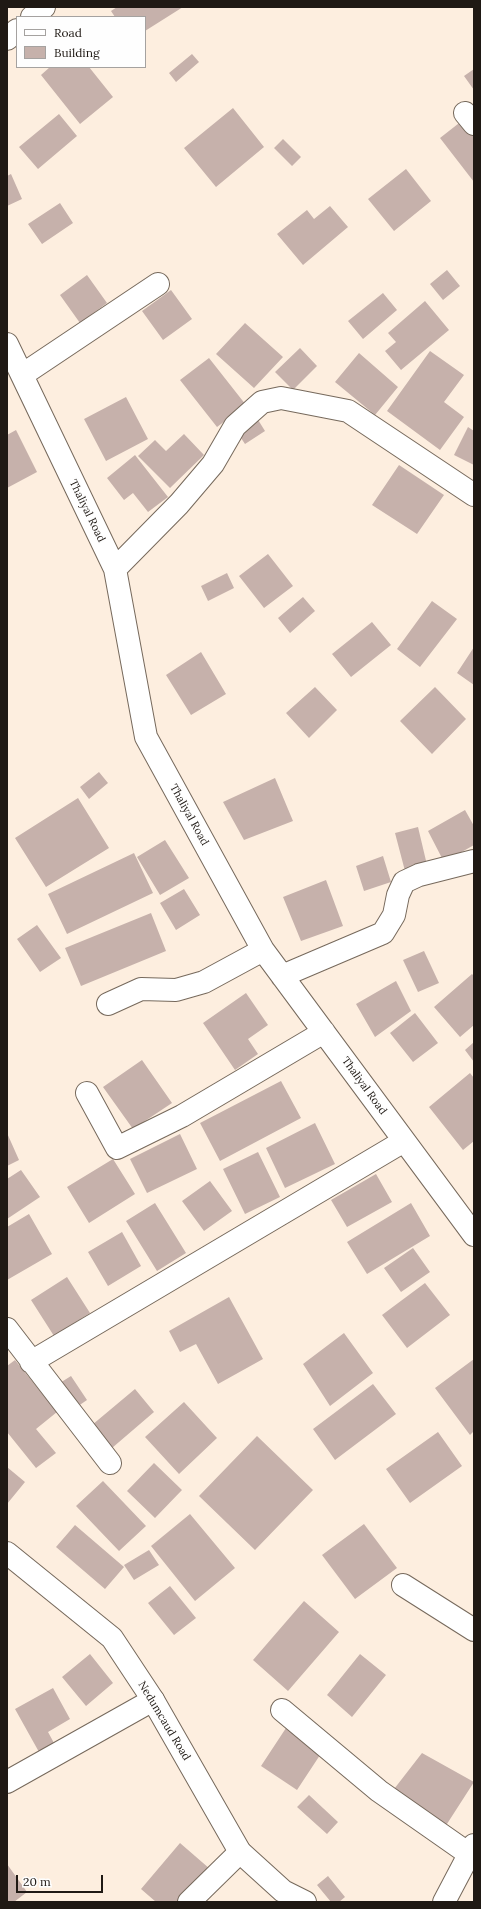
<!DOCTYPE html>
<html>
<head>
<meta charset="utf-8">
<style>
  body { margin:0 }
  #map { position:relative; width:481px; height:1909px; overflow:hidden; background:#fdeedf; font-family:Lora,serif }
  canvas { display:block }
  .frame { position:absolute; inset:0; border:8px solid #1f1914; pointer-events:none }
  .legend { position:absolute; left:16px; top:16px; width:130px; height:52px; box-sizing:border-box; background:#fefefe; border:1px solid #a5a2a0; margin:0; padding:5px 7px; list-style:none; font-size:12px; color:#1f1914 }
  .legend li { display:flex; align-items:center; gap:8px; height:20px }
  .legend b { width:20px; border:1px solid #a5a2a0 }
  .scale { position:absolute; left:16px; top:1875px; width:87px; height:18px; box-sizing:border-box; border:2px solid #1f1914; border-top:0; padding-left:5px; font-size:12px; line-height:14px; white-space:nowrap; color:#1f1914; -webkit-text-stroke:3px #fefefe; paint-order:stroke }
</style>
</head>
<body>
<div id="map">
<canvas width="481" height="1909"></canvas>
<div class="frame"></div>
<ul class="legend">
<li><b style="height:5px;background:#fff"></b>Road</li>
<li><b style="height:11px;background:#c6b1ab"></b>Building</li>
</ul>
<div class="scale">20 m</div>
</div>
<script>
const c = document.querySelector('canvas').getContext('2d');
c.lineJoin = 'round';
function fillPath(path, color) {
  c.fillStyle = color;
  c.fill(path, 'evenodd');
}
function trace(path, color, width, dash) {
  c.strokeStyle = color;
  c.lineWidth = width;
  c.lineCap = dash ? 'butt' : 'round';
  c.setLineDash(dash || []);
  c.stroke(path);
}
function label(font, color, halo, rows, align = 'center') {
  c.font = font + ' Lora,serif';
  c.lineWidth = 4;
  c.setLineDash([]);
  c.textBaseline = 'middle';
  c.strokeStyle = halo;
  c.fillStyle = color;
  for (const [text, x, y, turn = 0] of rows) {
    c.save();
    c.translate(x, y);
    c.rotate((+turn || 0) * Math.PI / 180);
    c.textAlign = isNaN(turn) ? turn : align;
    if (halo) c.strokeText(text, 0, 0);
    c.fillText(text, 0, 0);
    c.restore();
  }
}
const building = new Path2D(`
  M117,7h66l-38,24v-14h-30l-4,-6z
  M192,54l7,8 -23,20 -7,-9z
  M50,67h39l24,30 -33,27 -39,-49z
  M474,69v21l-10,-14z
  M233,108l31,39 -48,40 -32,-39z
  M59,114l18,22 -39,33 -19,-22z
  M463,120l11,14v48l-34,-44z
  M283,139l18,18 -9,9 -18,-18z
  M406,169l25,32 -37,30 -26,-32z
  M11,174l11,25 -15,7v-30z
  M60,203l13,20 -31,21 -14,-20z
  M330,206l18,21 -45,38 -26,-31 30,-24 7,9z
  M447,270l13,16 -17,14 -13,-16z
  M87,275l20,28 -27,20 -20,-28z
  M171,290l21,29 -29,21 -21,-29z
  M383,293l14,17 -34,29 -15,-18z
  M425,301l24,29 -48,40 -16,-19 11,-9 -8,-9z
  M245,323l38,34 -29,31 -38,-34z
  M300,348l17,18 -24,24 -18,-18z
  M430,351l34,24 -20,27 20,15 -24,33 -53,-39z
  M359,353l39,34 -23,28 -40,-33z
  M209,358l37,47 -29,22 -37,-47z
  M126,397l22,42 -42,22 -22,-42z
  M255,415l10,16 -20,13 -10,-15z
  M468,427l6,4v34l-20,-10z
  M16,430l21,42 -30,16v-53z
  M184,434l20,21 -34,33 -32,-32 17,-16 11,11z
  M135,455l33,42 -20,15 -15,-19 -9,7 -17,-22z
  M399,465l45,30 -27,39 -45,-29z
  M268,554l25,32 -29,22 -25,-32z
  M227,573l7,15 -26,13 -7,-15z
  M303,597l12,14 -25,22 -12,-15z
  M432,601l25,18 -37,48 -23,-18z
  M372,622l19,23 -40,32 -19,-23z
  M474,647v38l-17,-12z
  M201,652l25,42 -35,21 -25,-40z
  M315,687l22,23 -28,28 -23,-25z
  M435,687l31,32 -34,35 -32,-33z
  M99,772l9,11 -19,16 -9,-12z
  M275,778l18,43 -49,19 -21,-38z
  M78,798l31,50 -63,39 -31,-49z
  M465,810l9,16v19l-30,17 -16,-31z
  M418,827l9,38 -22,6 -10,-38z
  M165,840l24,38 -29,17 -23,-38z
  M134,853l19,40 -86,41 -19,-40z
  M383,856l8,26 -27,9 -8,-25z
  M326,880l17,46 -42,15 -18,-44z
  M184,889l16,26 -24,15 -16,-27z
  M151,913l15,38 -85,35 -16,-38z
  M37,925l24,33 -21,14 -23,-33z
  M424,951l15,32 -21,9 -15,-32z
  M472,974l2,2v49l-14,12 -26,-30z
  M396,981l15,30 -36,26 -19,-33z
  M246,993l22,32 -20,14 10,15 -23,16 -32,-47z
  M415,1013l23,30 -25,19 -23,-29z
  M474,1042v20l-9,-12z
  M142,1060l30,43 -39,26 -30,-42z
  M470,1073l4,5v63l-11,9 -34,-43z
  M281,1081l20,37 -81,43 -20,-38z
  M315,1123l20,41 -50,24 -19,-40z
  M7,1133l12,27 -12,6z
  M180,1134l17,35 -50,24 -17,-34z
  M258,1152l22,45 -35,17 -22,-45z
  M113,1159l22,35 -46,29 -22,-36z
  M21,1170l19,27 -33,22v-40z
  M376,1174l16,28 -45,25 -16,-27z
  M210,1181l22,30 -28,20 -22,-30z
  M155,1203l31,50 -29,18 -31,-50z
  M411,1203l19,33 -63,38 -20,-32z
  M29,1214l23,40 -45,26v-53z
  M122,1232l19,34 -33,20 -20,-34z
  M413,1248l17,24 -29,20 -17,-24z
  M67,1277l23,36 -36,23 -23,-36z
  M425,1283l25,32 -43,33 -25,-33z
  M229,1297l34,62 -45,25 -22,-40 -16,8 -11,-21z
  M344,1333l29,40 -43,33 -27,-42z
  M474,1359v72l-4,4 -35,-47z
  M15,1360l42,52 -21,17 20,24 -20,15 -29,-36v-66z
  M71,1376l16,24 -16,11 -16,-25z
  M373,1384l23,30 -61,46 -22,-31z
  M135,1389l19,23 -42,36 -20,-23z
  M184,1402l33,36 -38,36 -34,-37z
  M438,1432l24,34 -52,37 -24,-34z
  M257,1436l56,54 -58,60 -56,-54z
  M154,1463l28,27 -27,28 -28,-27z
  M7,1467l18,15 -18,22z
  M103,1481l43,45 -27,25 -43,-45z
  M190,1514l45,54 -40,33 -44,-55z
  M364,1524l33,44 -42,31 -33,-44z
  M75,1525l49,42 -19,22 -49,-42z
  M149,1550l10,15 -25,15 -10,-15z
  M170,1586l26,32 -22,17 -26,-32z
  M304,1601l35,31 -51,59 -35,-31z
  M90,1654l23,29 -27,23 -24,-29z
  M360,1654l26,21 -34,42 -25,-22z
  M53,1688l17,31 -22,13 6,11 -15,9 -24,-43z
  M286,1728l36,24 -25,38 -36,-24z
  M422,1753l52,29 -29,45 -54,-34z
  M309,1795l29,27 -11,12 -30,-27z
  M180,1843l30,26 -29,33h-25l-15,-13z
  M7,1864l20,28 -13,10h-7z
  M328,1876l17,21 -6,5h-8l-14,-17z`);
const minor = new Path2D(`
  M32,17l12,-10
  M7,39l10,-9
  M465,113l9,11
  M7,344l108,225 31,168 117,213 211,285
  M22,375l136,-91
  M115,569l64,-65 34,-40 22,-38 27,-24 19,-4 67,13 126,84
  M282,976l101,-43 11,-18 4,-20 6,-13 15,-7 55,-14
  M108,1004l33,-15 35,1 28,-8 59,-32
  M87,1093l30,55 65,-32 142,-84
  M7,1329l103,134
  M31,1362l373,-221
  M403,1585l71,45
  M282,1710l97,81 90,63
  M7,1782l146,-82
  M189,1902l51,-50
  M444,1902l30,-57`);
const major = new Path2D(`
  M7,1553l105,85 41,62 87,152 43,39 22,11`);
const streetNames = [
  ["Thaliyal Road",87,511,64],
  ["Thaliyal Road",189,815,61],
  ["Thaliyal Road",364,1086,54],
  ["Nedumcaud Road",164,1721,59]
];
fillPath(building, '#c6b1ab');
trace(minor, '#76695c', 24);
trace(major, '#76695c', 24);
trace(minor, '#fff', 22);
trace(major, '#fff', 22);
label('11px', '#1f1914', '#fefefe', streetNames);
</script>
</body>
</html>
